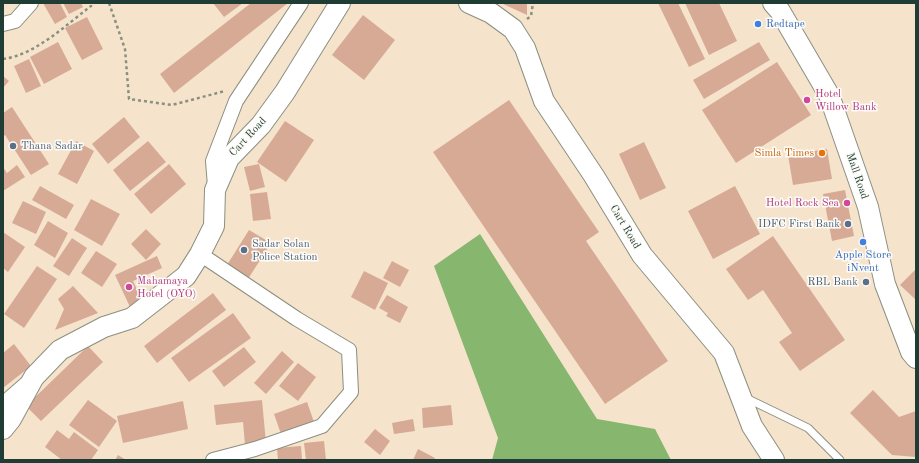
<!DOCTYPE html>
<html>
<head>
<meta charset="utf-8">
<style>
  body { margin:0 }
  #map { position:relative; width:919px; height:463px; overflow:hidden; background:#f6e3cc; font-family:"Old Standard TT",serif }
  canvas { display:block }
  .frame { position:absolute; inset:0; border:4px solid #1f3d34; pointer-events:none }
</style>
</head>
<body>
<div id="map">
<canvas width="919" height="463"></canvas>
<div class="frame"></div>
</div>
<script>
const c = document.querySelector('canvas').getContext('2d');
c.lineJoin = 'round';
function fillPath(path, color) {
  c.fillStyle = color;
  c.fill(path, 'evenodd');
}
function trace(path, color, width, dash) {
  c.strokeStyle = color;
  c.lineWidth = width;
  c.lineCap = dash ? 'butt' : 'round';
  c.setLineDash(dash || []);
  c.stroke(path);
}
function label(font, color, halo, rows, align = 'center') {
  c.font = font + ' "Old Standard TT",serif';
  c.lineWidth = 3;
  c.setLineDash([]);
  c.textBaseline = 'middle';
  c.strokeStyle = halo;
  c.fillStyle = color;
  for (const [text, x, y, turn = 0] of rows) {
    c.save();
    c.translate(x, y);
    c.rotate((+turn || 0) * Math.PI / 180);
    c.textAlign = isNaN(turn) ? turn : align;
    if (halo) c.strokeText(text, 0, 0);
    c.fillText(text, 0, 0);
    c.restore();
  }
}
const forest = new Path2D(`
  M480,234l117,185 58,10 16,31h-179l6,-22 -64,-172z`);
const building = new Path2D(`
  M43,3h17l7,14 -12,7z
  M63,3h18l2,4 -14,7z
  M213,3h30l-19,14z
  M251,3h37l-114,90 -14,-19z
  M501,3h26v12z
  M658,3h20l27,56 -16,8z
  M685,3h34l18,38 -28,14z
  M363,15l32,25 -31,40 -32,-25z
  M87,17l16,32 -21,11 -17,-32z
  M58,42l14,27 -28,15 -14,-27z
  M759,42l11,18 -66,39 -11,-19z
  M29,59l12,27 -15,7 -12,-27z
  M777,62l34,53 -75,48 -34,-53z
  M3,76l6,5 -6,7z
  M509,100l90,132 -13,9 82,120 -63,43 -172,-252z
  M12,107l37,57 -18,11 -26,-40 -2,1v-23z
  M124,117l16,20 -32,27 -16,-20z
  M285,121l29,19 -28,42 -29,-20z
  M76,141l18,10 -17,33 -19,-10z
  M148,141l18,21 -36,29 -17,-21z
  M644,142l22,46 -26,12 -21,-46z
  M827,149l5,30 -39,6 -5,-30z
  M169,164l17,20 -35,30 -17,-20z
  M259,164l6,23 -15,4 -6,-24z
  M17,165l8,12 -22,14v-24l4,6z
  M40,186l34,19 -8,14 -34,-19z
  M735,186l25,48 -47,25 -25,-48z
  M845,190l9,46 -22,5 -9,-47z
  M267,192l4,27 -18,2 -3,-27z
  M91,199l29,15 -18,32 -28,-16z
  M23,201l23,11 -10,22 -24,-11z
  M48,221l20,12 -13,25 -21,-13z
  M146,229l15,15 -15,16 -15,-16z
  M249,230l22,13 -23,36 -21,-14z
  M3,232l22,15 -17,25 -5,-4z
  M773,236l72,104 -45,31 -21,-29 13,-9 -29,-43 -15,10 -22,-31z
  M72,238l15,10 -18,28 -16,-10z
  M96,251l21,13 -15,23 -21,-14z
  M157,256l5,12 -29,13 10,21 -13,5 -15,-32z
  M392,261l17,9 -9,17 -17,-9z
  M37,266l20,13 -33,49 -20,-14z
  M916,269v31l-16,-15z
  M364,271l24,12 -13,27 -24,-13z
  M73,286l25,27 -43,17 9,-21 -6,-10z
  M213,293l13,17 -69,53 -13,-17z
  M387,295l21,12 -8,16 -14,-7 2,-3 -9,-5z
  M233,313l18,25 -62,44 -18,-24z
  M14,344l17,22 -28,22v-35z
  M88,346l15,16 -62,59 -15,-15z
  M244,347l12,15 -32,25 -12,-16z
  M282,351l12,11 -28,32 -12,-11z
  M298,363l18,14 -18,24 -19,-15z
  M873,390l26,27 17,-6v46l-24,-2 -42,-42z
  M88,400l29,21 -18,26 -30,-22z
  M262,400l4,43 -21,2 -2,-23 -27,3 -2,-20z
  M183,401l5,28 -65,14 -6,-27z
  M307,402l7,20 -33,12 -7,-20z
  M451,405l2,20 -30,3 -1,-20z
  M413,419l2,12 -21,3 -2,-11z
  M375,429l15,12 -10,14 -16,-13z
  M57,430l12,9 5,-7 24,18 -7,10h-29l-17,-13z
  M324,441l2,19h-20l-2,-17z
  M301,446l1,14h-24l-1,-12z
  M418,449l17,9 -1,2h-21z
  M118,455l8,5h-11z`);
const path = new Path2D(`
  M109,3l16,46 4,50 43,6 53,-14
  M527,19l4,-3 2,-13
  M3,59c32,-4 63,-34 88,-53v-3`);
const lane = new Path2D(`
  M746,398l62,30 32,32`);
const street = new Path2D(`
  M3,24l12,-3 16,-18
  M215,186l-2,-25 23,-60 65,-98
  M200,254l97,65 52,31 2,42 -29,34 -67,23 -42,11
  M3,404l24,-21`);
const secondary = new Path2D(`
  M469,3l22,10 22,16 12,19 19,53 50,75 48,79 82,98 28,73 22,34
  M773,3l7,8 49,84 39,112 17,77 26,68 5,6
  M3,429l8,-10 23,-42 26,-27 44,-23 28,-9 54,-42 14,-22 14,-28 1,-36 14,-32 32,-33 24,-33 55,-89`);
const markers = [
  [758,24,4,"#3f7fe0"],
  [807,100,4,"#d1479c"],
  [13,146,4,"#5c6f8a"],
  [822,153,4,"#e8710a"],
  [847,203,4,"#d1479c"],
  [848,224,4,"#5c6f8a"],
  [863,242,4,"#3f7fe0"],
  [244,250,4,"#5c6f8a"],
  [866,282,4,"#5c6f8a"],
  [129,287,4,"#d1479c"]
];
const shopNames = [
  ["Redtape",766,24],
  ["Apple Store",863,255,"center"],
  ["iNvent",863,268,"center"]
];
const hotelNames = [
  ["Hotel",815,94],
  ["Willow Bank",815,107],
  ["Hotel Rock Sea",839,203,"right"],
  ["Mahamaya",137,281],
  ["Hotel (OYO)",137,294]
];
const streetNames = [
  ["Cart Road",248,137,-47],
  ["Mall Road",857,176,71],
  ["Cart Road",625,227,59]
];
const serviceNames = [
  ["Thana Sadar",21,146],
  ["IDFC First Bank",840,224,"right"],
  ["Sadar Solan",252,244],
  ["Police Station",252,257],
  ["RBL Bank",858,282,"right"]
];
const foodNames = [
  ["Simla Times",814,153]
];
fillPath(forest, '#87b66e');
fillPath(building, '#d7aa95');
trace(lane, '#8a9080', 9);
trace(street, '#8a9080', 16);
trace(secondary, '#8a9080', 22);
trace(path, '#8a9080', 2.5, [3, 3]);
trace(lane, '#fff', 7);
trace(street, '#fff', 14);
trace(secondary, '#fff', 20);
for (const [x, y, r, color] of markers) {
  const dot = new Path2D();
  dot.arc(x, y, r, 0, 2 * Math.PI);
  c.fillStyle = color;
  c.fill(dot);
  trace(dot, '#fdfcf7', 1.5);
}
label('11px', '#366cbe', '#fdfcf7', shopNames, 'left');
label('11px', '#b23c85', '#fdfcf7', hotelNames, 'left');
label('11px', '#1f3d34', '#fdfcf7', streetNames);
label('11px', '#4e5e75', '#fdfcf7', serviceNames, 'left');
label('11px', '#c56008', '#fdfcf7', foodNames, 'right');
</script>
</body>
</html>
